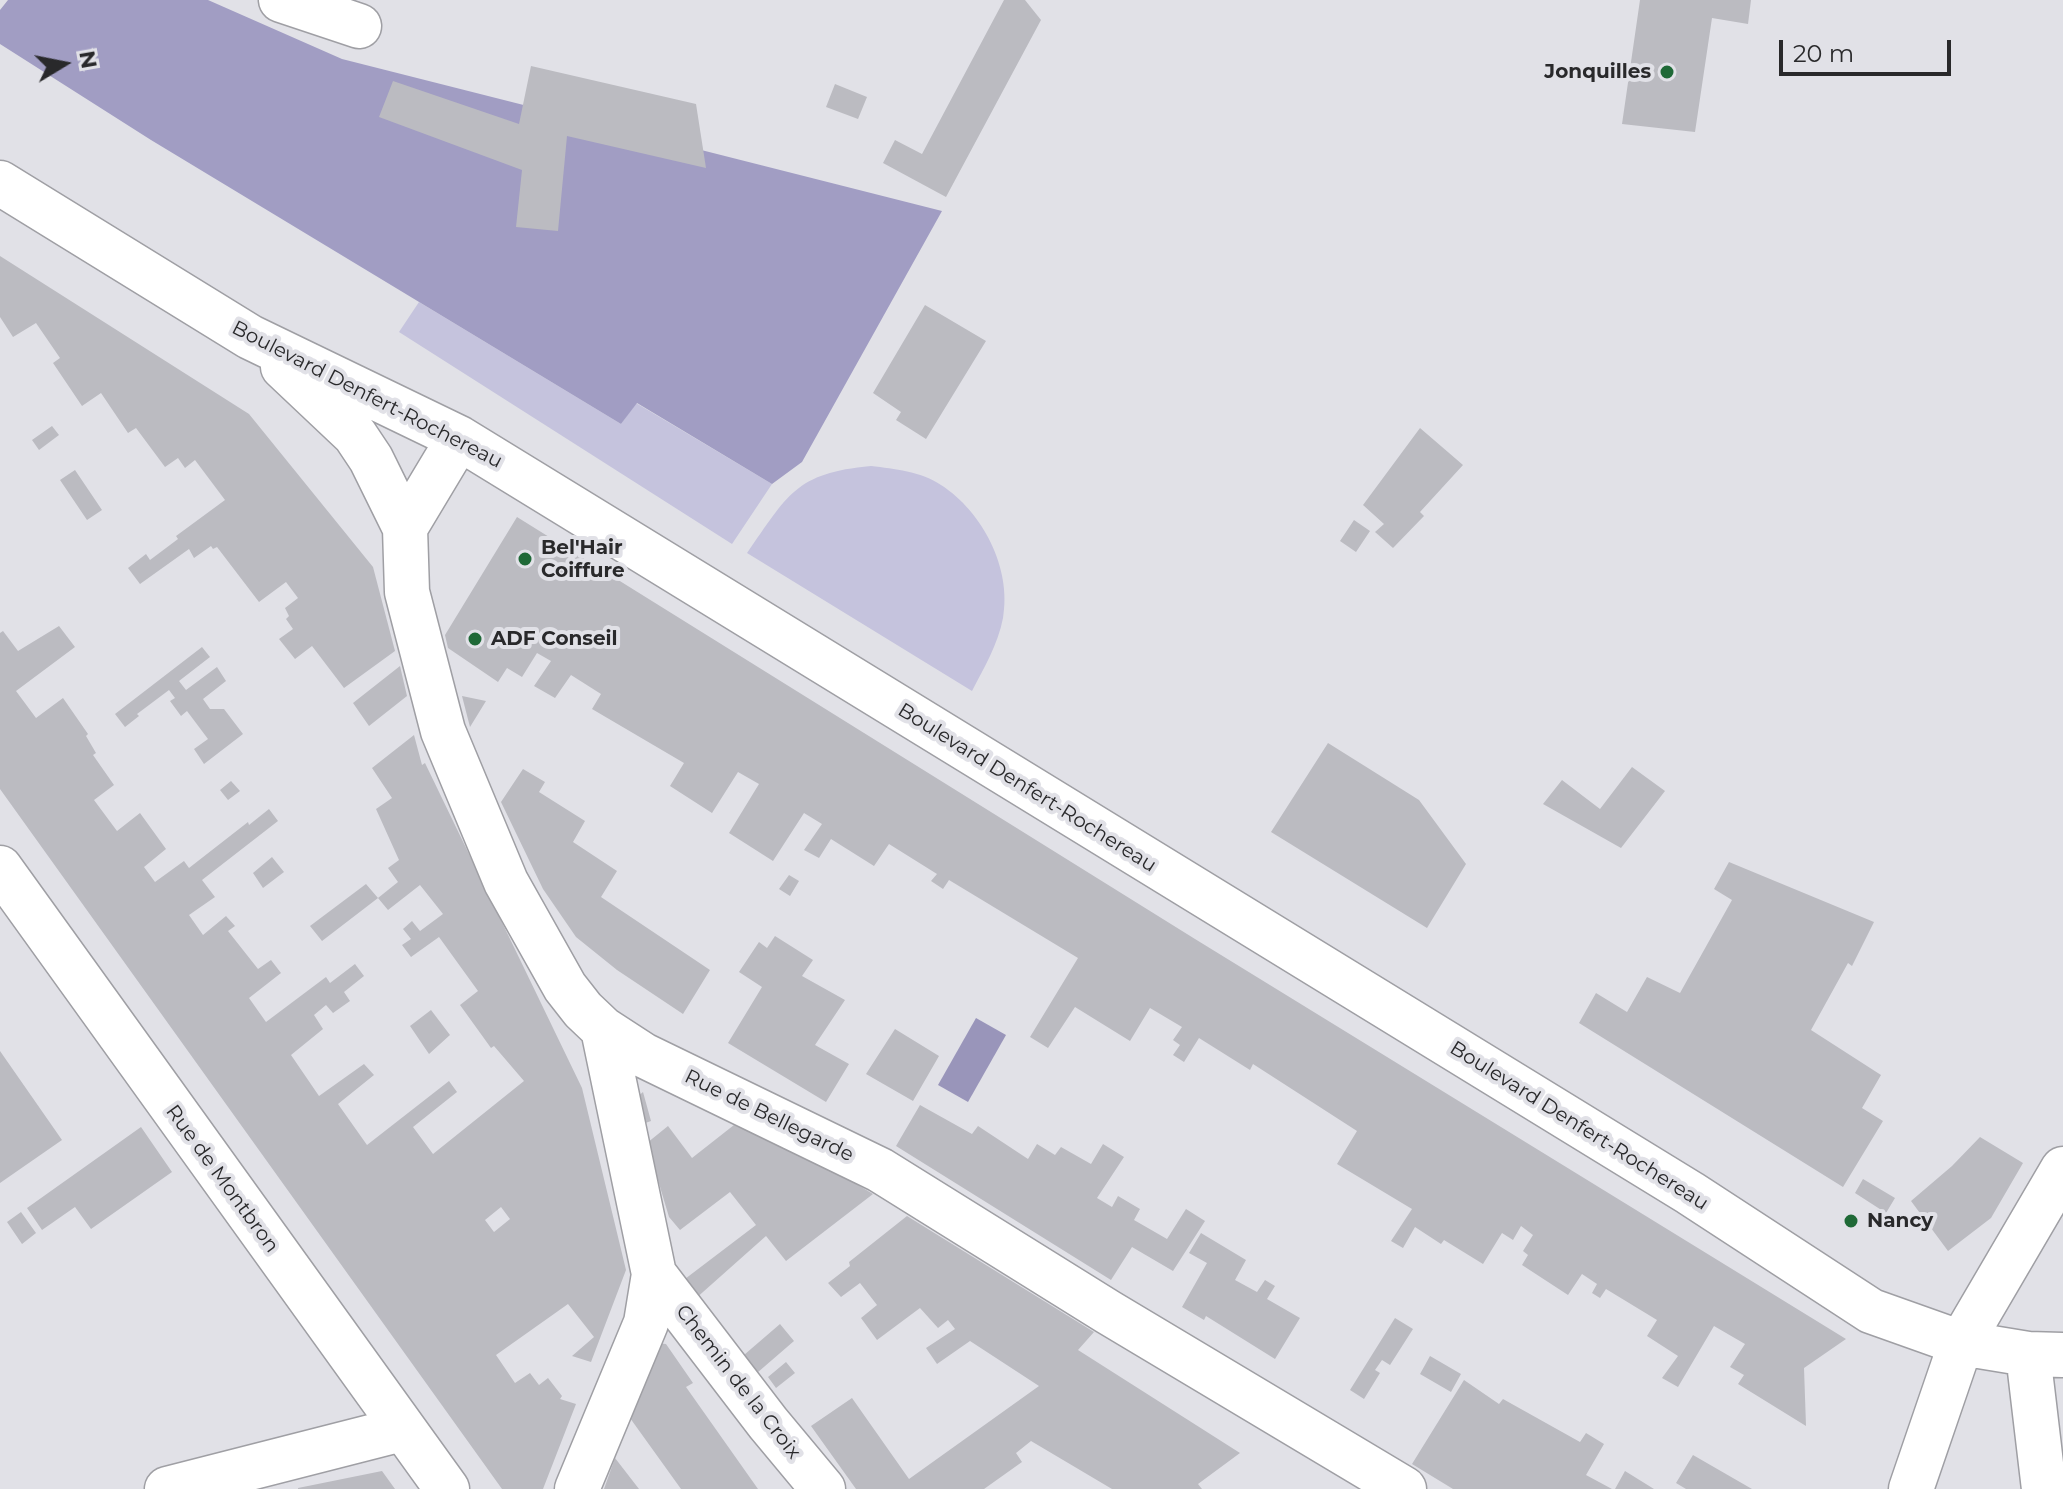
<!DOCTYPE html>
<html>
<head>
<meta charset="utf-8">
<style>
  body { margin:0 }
  #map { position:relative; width:2063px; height:1489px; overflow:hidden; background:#e1e1e7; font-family:Montserrat,sans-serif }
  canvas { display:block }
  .north { position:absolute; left:24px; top:24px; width:80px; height:80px; -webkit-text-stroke:6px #e1e1e7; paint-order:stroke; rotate:80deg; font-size:22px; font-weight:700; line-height:32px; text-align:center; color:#29292b }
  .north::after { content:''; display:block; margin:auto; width:28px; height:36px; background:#29292b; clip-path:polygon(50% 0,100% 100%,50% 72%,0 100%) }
  .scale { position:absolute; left:1779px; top:40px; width:172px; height:36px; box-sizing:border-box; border:4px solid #29292b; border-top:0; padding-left:10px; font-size:24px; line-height:28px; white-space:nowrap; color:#29292b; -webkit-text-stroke:6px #e1e1e7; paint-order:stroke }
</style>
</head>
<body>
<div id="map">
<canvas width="2063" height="1489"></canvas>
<div class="north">N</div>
<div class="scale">20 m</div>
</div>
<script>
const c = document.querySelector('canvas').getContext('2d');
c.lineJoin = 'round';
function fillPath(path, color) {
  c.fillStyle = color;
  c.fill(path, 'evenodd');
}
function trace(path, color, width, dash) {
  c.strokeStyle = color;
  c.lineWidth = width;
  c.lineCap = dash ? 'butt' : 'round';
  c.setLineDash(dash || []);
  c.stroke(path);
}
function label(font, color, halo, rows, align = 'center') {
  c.font = font + ' Montserrat,sans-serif';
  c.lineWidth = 8;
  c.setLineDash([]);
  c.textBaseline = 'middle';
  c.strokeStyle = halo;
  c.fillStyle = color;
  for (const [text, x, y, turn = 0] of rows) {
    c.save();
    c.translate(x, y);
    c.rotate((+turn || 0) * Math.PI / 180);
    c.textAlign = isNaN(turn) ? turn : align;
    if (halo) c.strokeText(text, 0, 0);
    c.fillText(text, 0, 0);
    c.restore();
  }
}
const green = new Path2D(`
  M419,302l202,122 15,-21 136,81 -40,60 -333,-212z
  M871,466c24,3 49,5 70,19 42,27 71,84 62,133 -5,26 -19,50 -31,73l-225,-138c41,-58 48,-80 124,-87z`);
const forest = new Path2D(`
  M8,0h200l134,59 600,152 -140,251 -30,22 -135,-81 -16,21 -470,-284 -151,-96v-34z`);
const water = new Path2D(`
  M976,1018l30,17 -38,67 -30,-17z`);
const building = new Path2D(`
  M1004,0h21l16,20 -95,177 -63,-34 12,-23 27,14z
  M1640,0h111l-3,24 -36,-6 -17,114 -73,-8z
  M531,66l165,38 10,64 -139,-32 -9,95 -42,-4 6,-57 -143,-53 14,-36 126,43z
  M835,84l32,13 -9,22 -32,-12z
  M0,256l249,158 124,153 22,84 -51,37 -32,-42 -17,13 -16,-20 14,-10 -7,-10 3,-3 -4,-8 13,-10 -12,-16 -27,20 -42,-55 -4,2 -2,-3 -17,12 -5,-9 -49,35 -12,-16 18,-14 4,6 28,-21 -2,-3 49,-36 -30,-40 -10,8 -7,-10 -13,9 -29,-39 -8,5 -27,-40 -19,13 -29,-43 7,-5 -24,-35 -23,14 -13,-20z
  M925,305l61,36 -60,98 -30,-19 5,-8 -28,-19z
  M52,426l7,9 -20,15 -7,-10z
  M1420,428l43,37 -43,47 4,4 -31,32 -18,-16 9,-8 -21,-19z
  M75,470l27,40 -15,10 -27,-40z
  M517,517l678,422 651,400 -42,29 2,58 -68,-42 6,-9 -14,-8 15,-23 -31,-18 -36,61 -16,-9 16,-22 -31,-20 10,-16 -51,-31 -6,9 -8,-5 5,-9 -15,-10 -14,21 -46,-30 6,-10 -5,-4 10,-16 -12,-9 -8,14 -11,-7 -19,31 -39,-24 -3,4 -26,-17 -12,21 -12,-7 21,-32 -75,-45 20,-33 -104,-67 -3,6 -51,-32 -15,24 -11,-7 7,-10 -7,-5 9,-13 -32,-19 -20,33 -55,-34 -27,41 -18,-11 48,-79 -129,-78 -6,9 -12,-8 6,-7 -48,-30 -15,22 -43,-27 -12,19 -15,-8 18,-26 -18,-11 -31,48 -44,-28 30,-49 -21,-12 -26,41 -42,-27 14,-23 -92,-54 9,-15 -30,-19 -16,23 -21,-12 17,-25 -14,-8 -15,24 -15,-9 -9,14 -50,-34 -3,-13z
  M1354,520l16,11 -14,21 -16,-11z
  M59,626l16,21 -59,44 20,27 27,-20 25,36 -2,2 10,17 -3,2 21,30 -20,15 23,31 23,-18 26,36 -22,18 11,15 29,-21 5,7 59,-46 1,3 20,-16 9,12 -76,59 13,17 -26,18 14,20 23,-19 9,10 -7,5 30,38 13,-9 10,13 -32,25 17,24 60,-45 4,6 25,-19 9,12 -20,16 6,9 -17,12 -7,-8 -12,10 9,14 -32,26 28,41 45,-32 10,11 -36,29 29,41 82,-64 8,11 -44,35 20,27 91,-73 -30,-35 -3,2 -31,-43 18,-14 -39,-54 -28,20 -9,-12 9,-6 -8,-10 9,-8 8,10 23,-17 -23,-29 -32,25 -10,-12 -56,43 -12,-15 56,-42 12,14 20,-16 -10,-14 11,-8 -23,-51 16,-11 -20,-30 42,-33 8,30 3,-2 157,325 44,182 -35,92 -19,-6 22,-19 -26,-33 -72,51 19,28 15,-10 9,12 9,-7 14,18 -2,3 16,5 -33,85h-41l-502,-700v-156l3,-2 15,20zM501,1207l9,12 -16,13 -9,-12z
  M202,647l8,10 -31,24 7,9 31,-23 9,14 -23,18 7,10h14l19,25 -39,30 -10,-15 14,-10 -21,-28 -6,5 -11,-15 5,-3 -6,-8 -32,24 2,2 -14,11 -10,-13z
  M400,666l7,30 -38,30 -16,-23z
  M462,696l24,5 -16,26z
  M1328,743l91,57 47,64 -39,64 -156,-96z
  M1632,767l33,24 -44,57 -78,-44 19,-24 38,29z
  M523,769l22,13 -6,10 46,29 -12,21 44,29 -16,26 109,73 -27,44 -66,-44 -41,-33 -33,-48 -42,-87z
  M231,781l9,10 -12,9 -8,-10z
  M272,857l12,15 -21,16 -10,-15z
  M1729,862l145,60 -22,44 -4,-3 -37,67 70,45 -19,33 21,13 -40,66 -264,-164 17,-30 31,19 20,-35 33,16 52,-93 -18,-11z
  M789,875l10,6 -9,15 -11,-7z
  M775,936l38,24 -11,16 43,24 -30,45 34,19 -23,38 -98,-59 34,-56 -23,-15 20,-30 8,6z
  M431,1010l19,25 -21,19 -19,-28z
  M895,1029l44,27 -26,45 -47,-27z
  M0,1051l62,89 -62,43z
  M643,1092l8,29 -17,6 -5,-23z
  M920,1105l52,29 6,-8 50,33 9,-15 18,11 6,-8 30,17 12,-20 21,13 -27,41 15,9 6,-11 22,13 -6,11 33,19 19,-30 19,12 -32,50 -41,-24 -21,33 -215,-134z
  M734,1125l95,43 44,26 -87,67 -20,-25 -72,64 -13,-18 75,-57 -26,-33 -50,38 -11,-13 -22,-74 21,-17 24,32z
  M141,1127l31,45 -81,57 -16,-22 -33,23 -15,-22z
  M1980,1137l43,26 -32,55 -43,33 -37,-50 41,-35z
  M1863,1179l32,19 -9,15 -31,-20z
  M21,1212l15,21 -14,11 -15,-22z
  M907,1216l187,116 -16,18 162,103 -42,31 4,5h-90l-81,-48 -15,12 6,9 -38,27h-128l-45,-63 41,-28 57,81 130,-93 -69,-45 -33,23 -11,-16 29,-19 -7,-9 -10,8 -18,-20 -43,32 -16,-22 16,-13 -17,-22 -19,14 -13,-14 22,-17 -1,-4z
  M1201,1233l45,27 -11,20 22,12 8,-12 10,6 -8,13 33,19 -25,41 -69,-43 -2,4 -22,-13 25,-44 -18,-10z
  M1395,1318l18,11 -23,36 -8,-5 -7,10 5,3 -16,26 -14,-9z
  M780,1324l14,17 -44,38 -13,-18z
  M657,1343l9,1 27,39 -7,4 72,102h-77l-51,-71z
  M1430,1356l31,18 -10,18 -31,-18z
  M786,1362l9,11 -19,15 -8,-11z
  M1464,1380l35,24 4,-5 77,43 6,-9 18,11 -18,31 26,14h-159l-41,-25z
  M1693,1455l59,34h-66l-10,-6z
  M615,1458l24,31h-35z
  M382,1471l13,18h-97v-1z
  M1625,1471l29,18h-39z`);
const minor = new Path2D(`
  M281,0l78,26
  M0,183l250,154 209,101 1231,755 181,118 90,32 67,11 35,1
  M283,367l72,68 16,24 34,69 2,64 36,139 63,151 59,105 18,23 20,19 40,26 237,115 228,142 296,177
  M405,528l54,-90
  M654,1274l114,149 55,66
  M2028,1354l16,135
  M167,1489l235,-60
  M577,1489l69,-166 8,-49 -51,-245
  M1911,1489l50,-146 102,-174`);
const major = new Path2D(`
  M0,868l447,621`);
const markers = [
  [1667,72,8,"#1f6937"],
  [525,559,8,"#1f6937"],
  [475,639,8,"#1f6937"],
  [1851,1221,8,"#1f6937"]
];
const poiNames = [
  ["Jonquilles",1651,72,"right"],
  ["Bel'Hair",541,548],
  ["Coiffure",541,571],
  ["ADF Conseil",491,639],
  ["Nancy",1867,1221]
];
const streetNames = [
  ["Boulevard Denfert-Rochereau",367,395,27],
  ["Boulevard Denfert-Rochereau",1027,788,32],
  ["Rue de Bellegarde",769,1116,26],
  ["Boulevard Denfert-Rochereau",1579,1126,32],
  ["Rue de Montbron",222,1179,54],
  ["Chemin de la Croix",738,1382,52]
];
fillPath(green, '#c5c3dd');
fillPath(forest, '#a19dc3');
fillPath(water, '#9995ba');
fillPath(building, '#bbbbc1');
trace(minor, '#9f9fa4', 47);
trace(major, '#9f9fa4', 47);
trace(minor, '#fff', 44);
trace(major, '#fff', 44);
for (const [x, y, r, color] of markers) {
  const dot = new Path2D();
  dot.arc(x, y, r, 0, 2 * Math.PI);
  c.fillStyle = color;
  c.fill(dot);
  trace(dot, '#e1e1e7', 3);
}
label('bold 20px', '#29292b', '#e1e1e7', poiNames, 'left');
label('20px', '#29292b', '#e1e1e7', streetNames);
</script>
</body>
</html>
